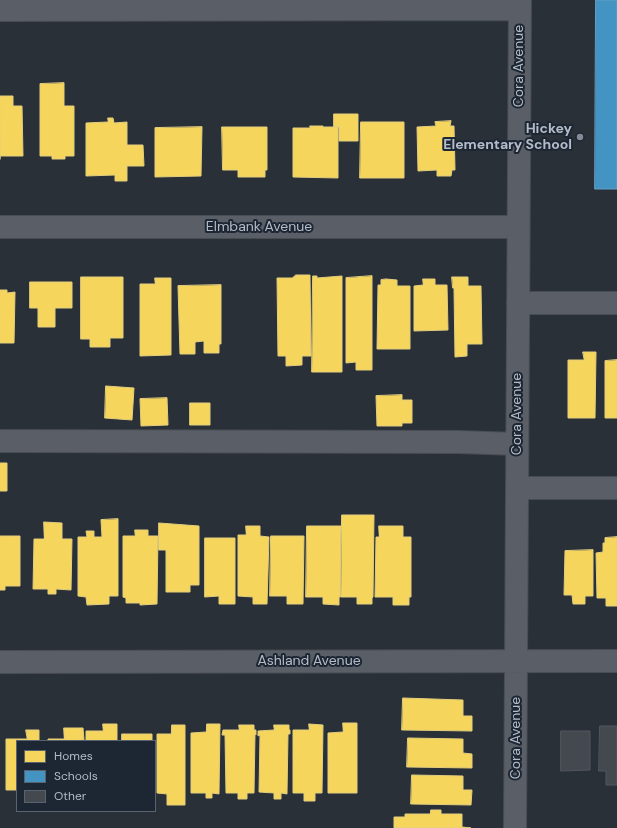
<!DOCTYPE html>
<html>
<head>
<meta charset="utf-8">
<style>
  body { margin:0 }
  #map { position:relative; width:617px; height:828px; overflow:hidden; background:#2a3038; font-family:"DM Sans",sans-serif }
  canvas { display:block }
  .legend { position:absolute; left:16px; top:740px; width:140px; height:72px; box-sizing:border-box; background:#1d2633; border:1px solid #59626f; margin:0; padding:5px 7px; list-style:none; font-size:12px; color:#b4bcc9 }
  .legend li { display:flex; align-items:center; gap:8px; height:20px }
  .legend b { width:20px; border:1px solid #59626f }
</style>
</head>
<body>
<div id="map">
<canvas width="617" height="828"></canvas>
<ul class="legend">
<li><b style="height:11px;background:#f6d55c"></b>Homes</li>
<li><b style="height:11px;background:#4393c3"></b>Schools</li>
<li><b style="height:11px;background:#444950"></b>Other</li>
</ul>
</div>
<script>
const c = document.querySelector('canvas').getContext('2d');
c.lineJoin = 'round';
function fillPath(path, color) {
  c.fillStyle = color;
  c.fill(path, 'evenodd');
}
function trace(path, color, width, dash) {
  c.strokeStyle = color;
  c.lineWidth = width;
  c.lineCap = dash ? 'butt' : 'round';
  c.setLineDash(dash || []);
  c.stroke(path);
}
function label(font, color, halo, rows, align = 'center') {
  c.font = font + ' "DM Sans",sans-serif';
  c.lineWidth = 4;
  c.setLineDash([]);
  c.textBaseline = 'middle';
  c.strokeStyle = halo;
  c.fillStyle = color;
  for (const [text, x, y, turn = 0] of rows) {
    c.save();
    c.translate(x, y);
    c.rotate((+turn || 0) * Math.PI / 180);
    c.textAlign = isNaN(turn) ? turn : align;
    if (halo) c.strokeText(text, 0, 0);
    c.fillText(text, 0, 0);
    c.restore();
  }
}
const homes = new Path2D(`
  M64,83v23h10v50h-9v3h-13v-3h-12v-72z
  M0,96h13v10h9l1,50h-23v3z
  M334,114h24v27h-19v-14h-5z
  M108,118h5l1,5 13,-1v23h16l1,21h-17v15h-12v-6l-29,1v-53l22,-1z
  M451,121l-1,5h4l1,44h-3l-1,6h-14v-6l-19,1 -1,-44 19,-1 -1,-4z
  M361,122h43v56h-44z
  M310,126h13v1h15v51l-45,-1v-49h17z
  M202,127l-1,49 -46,1v-49z
  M222,127h45v43h-2v7h-27v-7h-15z
  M296,275h14l1,81h-9v9l-16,1v-10h-8l-1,-78h15z
  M313,276h4v2l25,-2v96h-30z
  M372,276v94h-16v-8l-10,1v-85z
  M81,277h42v61h-13v9h-20v-8h-9z
  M452,277h16v9h13l1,58h-15v12l-12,1 -1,-69h-1z
  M155,278h16v77l-31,1v-72h15z
  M386,279l11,1v6h13v63h-33l1,-64h3v-5z
  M423,279h12v6h12l1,45 -34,1v-45l9,-1z
  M30,282h42v26h-17v19h-17v-19h-8z
  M221,285v59h-2v9h-15v-12l-9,1v12h-15l-2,-68z
  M0,290h7v3l8,-1 -1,51h-14z
  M583,352h13l-1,66h-27v-58h16z
  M617,360v58h-12v-57z
  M106,386l28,2 -2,32 -27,-2z
  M402,395v5h10v23h-10v3h-25l-1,-30z
  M167,398l1,27 -27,1 -1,-27z
  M190,403h20v22h-20z
  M0,463h7v28h-7z
  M342,515h32l-1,82 -1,1v6h-15v-7h-16z
  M118,519v77h-9v8l-22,1 -1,-8 -8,-1v-59h9l-1,-6h8v6h8l-1,-17z
  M44,522l18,1v16h10l-1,51 -15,-1v5h-8v-5h-15l1,-50h10z
  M159,523l40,3v59h-9v7h-24v-42h-7z
  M246,526h14v10l9,1 -2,67h-14v-7l-15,-1v-61h8z
  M307,526h34l-1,71h-1v8l-16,-1v-7h-17z
  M379,526h24v11h8v60h-2v8h-16v-8h-18l1,-60h3z
  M135,530h13v6h10l-1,68 -17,1v-2h-14v-5l-3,-1v-61h12z
  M0,536h20v50h-15v4h-5z
  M271,536h33l-1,68h-16v-8h-17z
  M617,537v69h-11v-8h-9l-1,-45 7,-1v-9h2v-5z
  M205,538h30v66h-16v-8l-14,1z
  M593,550v46h-8v8h-12l-1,-9h-8l1,-44z
  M403,698l60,2v16h9v15l-70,-1z
  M343,723h14v70h-29v-60l15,-1z
  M103,724h14v17h-31v-10h17z
  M207,724h13l-1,70 -7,-1v5h-6v-5h-15v-60l15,-1z
  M309,724l14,1 -1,68h-7v8h-11v-8h-11v-63h16z
  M172,725h13v80h-18v-11l-10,-1v-59h14z
  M239,725h15v5h2v5l-1,-1 -1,59h-7v6h-9v-6h-12l-1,-58h-3l1,-5h16z
  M274,725h15v5h1v4h-2l-1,60 -6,-1v6h-7v-6l-15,-1 1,-57 -2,1v-5l16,-1z
  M64,728h19l1,12h-3v1h-33v-2h16z
  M26,730h13v11h-22v49h-11v-51h21z
  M122,734h30v7h-30z
  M408,738l55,1v14l9,1v14l-65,-1z
  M412,775l51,1v14h9l-1,15 -60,-1z
  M431,810h10v4h21v13l9,1h-77v-11h11v-3h25z`);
const schools = new Path2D(`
  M596,0h21v189h-22z`);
const building = new Path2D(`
  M600,726h17v59h-11v-14h-7z
  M561,731h29v39l-29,1z`);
const minor = new Path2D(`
  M0,10l520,-1
  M0,227h518
  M518,303h99
  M0,441l459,1 58,2
  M517,488h100
  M0,662l617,-1
  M515,828l5,-828`);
const markers = [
  [580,137,4,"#848b96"]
];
const streetNames = [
  ["Cora Avenue",519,66,-90],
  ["Elmbank Avenue",259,227],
  ["Cora Avenue",517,414,-90],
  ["Ashland Avenue",309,661],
  ["Cora Avenue",516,738,-90]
];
const poiNames = [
  ["Hickey",572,129],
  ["Elementary School",572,145]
];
fillPath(homes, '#f6d55c');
trace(homes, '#e2ce7d', 1);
fillPath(schools, '#4393c3');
trace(schools, '#659fc5', 1);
fillPath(building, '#444950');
trace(building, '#52575f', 1);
trace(minor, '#484c53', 24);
trace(minor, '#5a5e66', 22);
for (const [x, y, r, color] of markers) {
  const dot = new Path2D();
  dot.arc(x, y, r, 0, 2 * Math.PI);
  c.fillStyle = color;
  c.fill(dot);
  trace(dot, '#1d2633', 1.5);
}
label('14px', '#b4bcc9', '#1d2633', streetNames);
label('bold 14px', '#b4bcc9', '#1d2633', poiNames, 'right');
</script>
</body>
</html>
